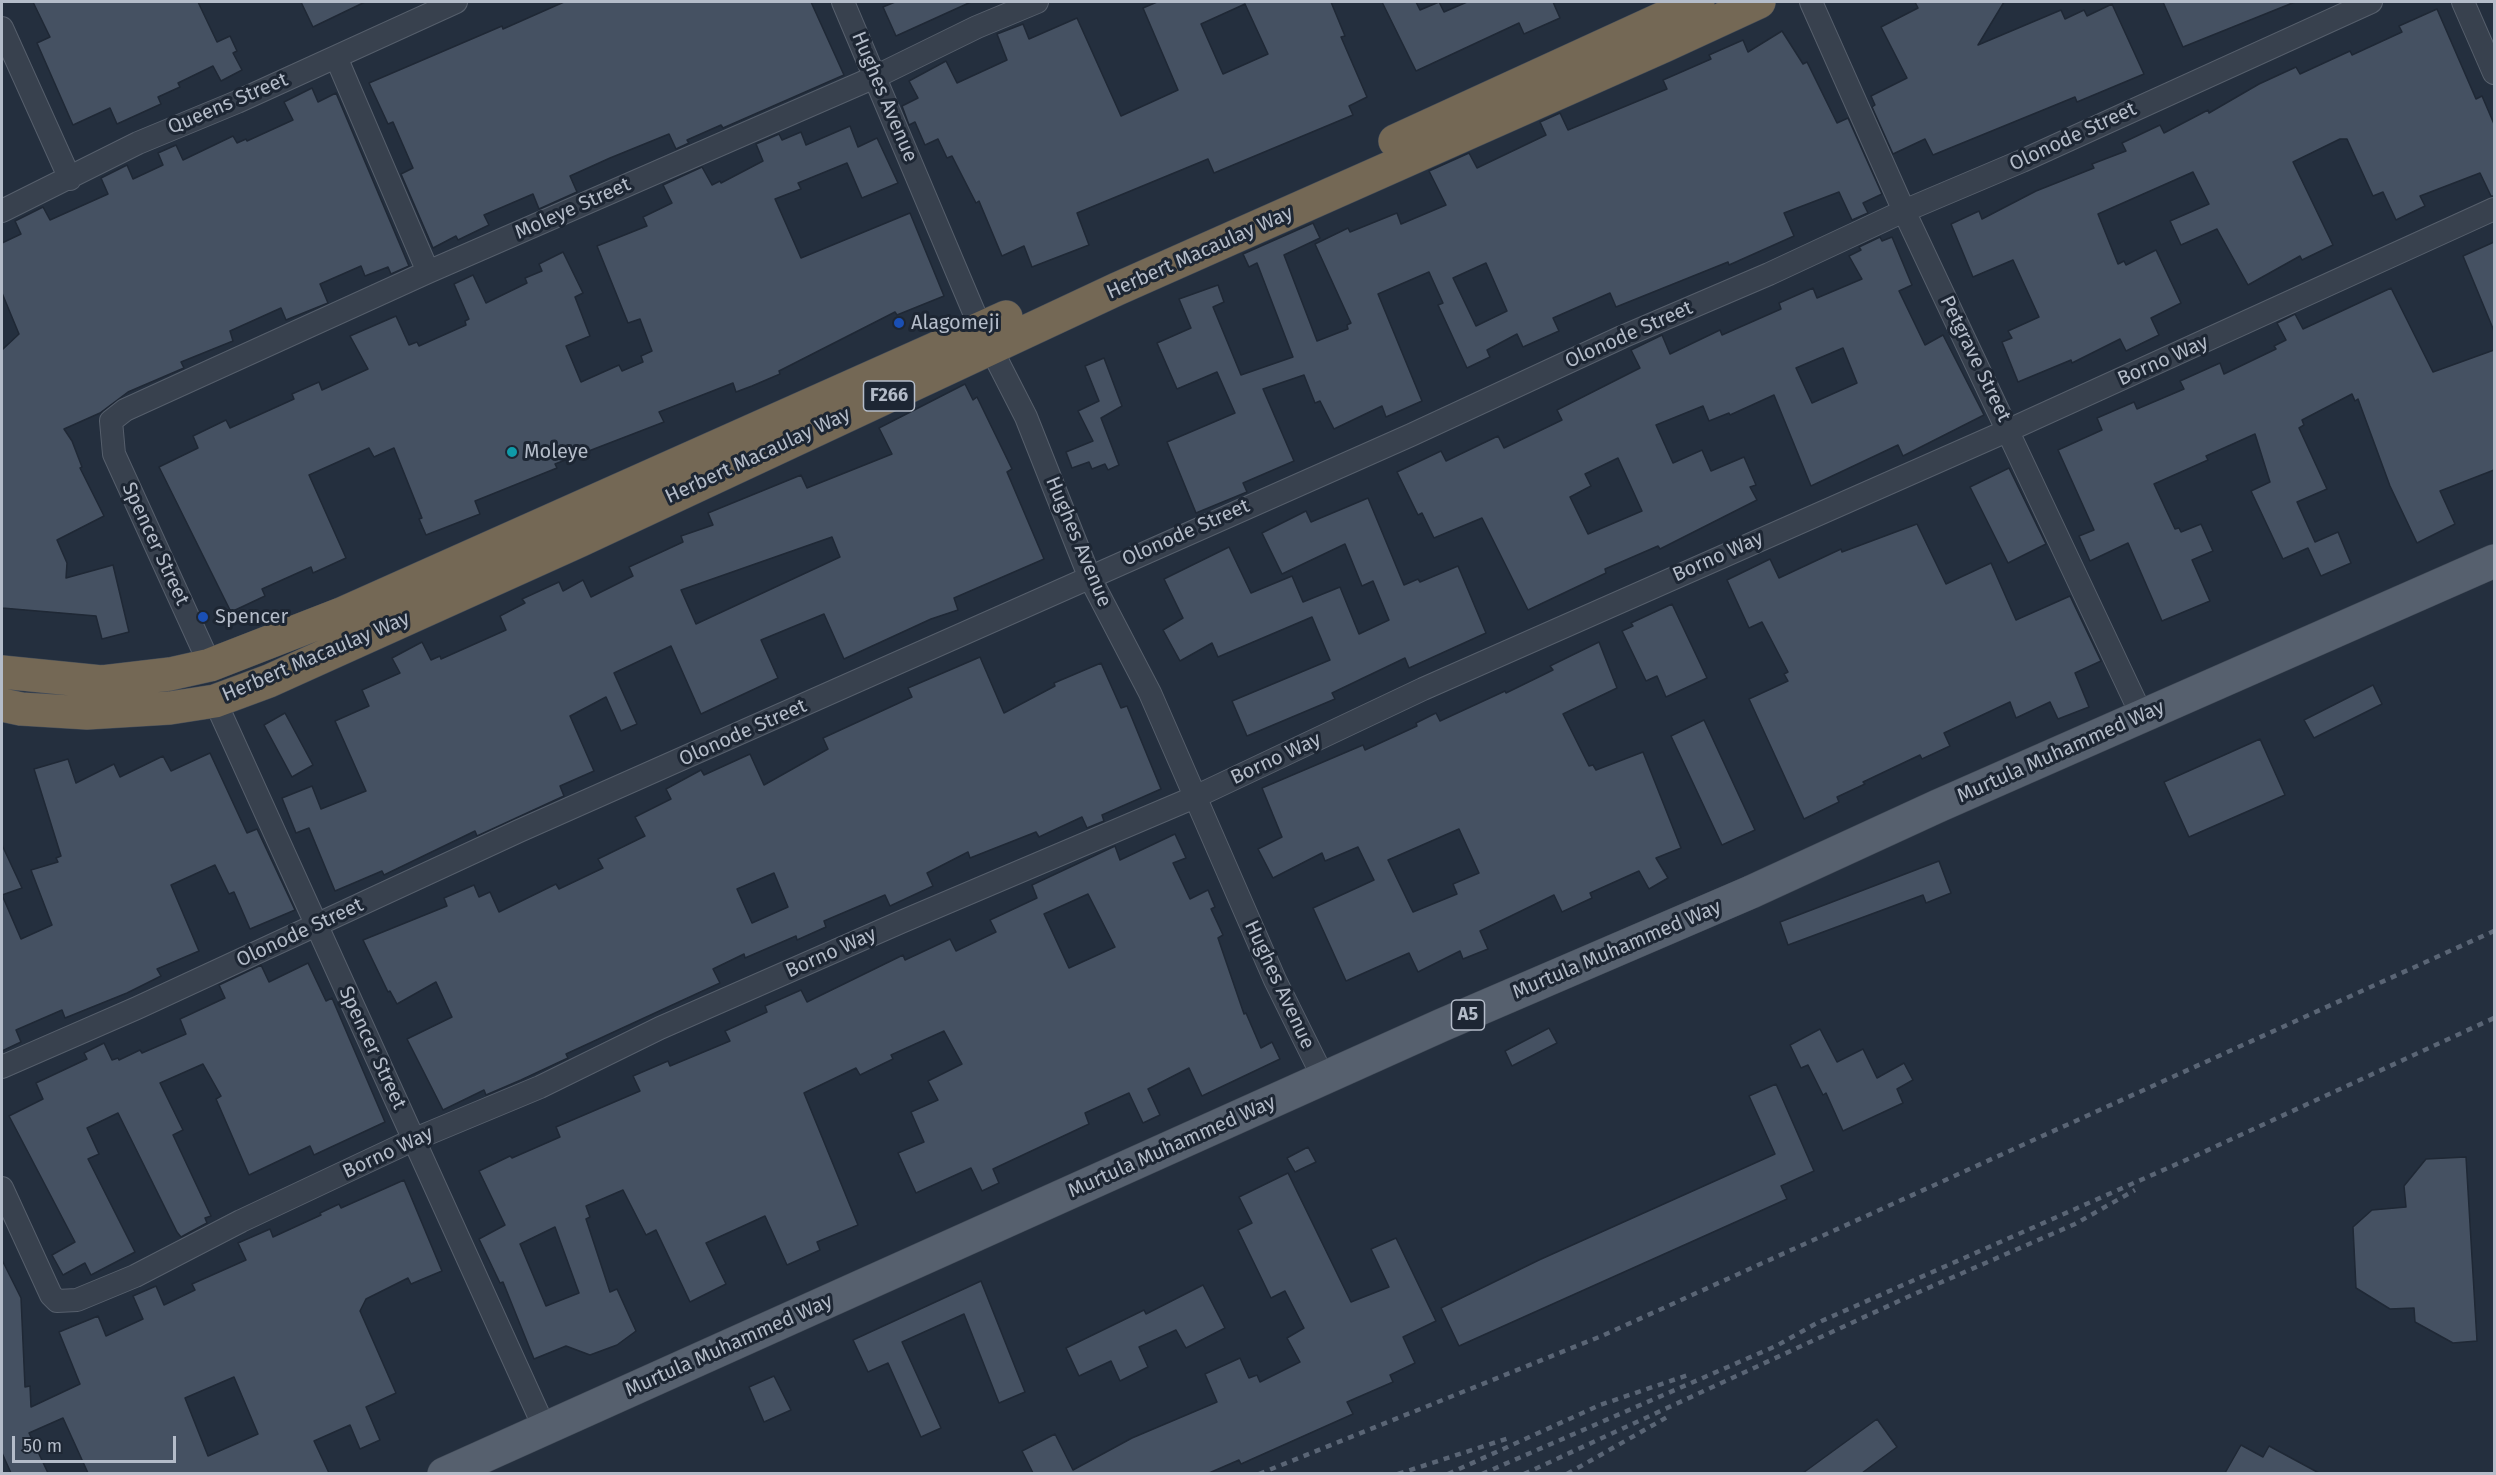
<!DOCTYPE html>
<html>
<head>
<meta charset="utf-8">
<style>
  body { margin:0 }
  #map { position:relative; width:2496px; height:1475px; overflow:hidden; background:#242f3e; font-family:"Fira Sans",sans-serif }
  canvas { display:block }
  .frame { position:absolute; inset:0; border:3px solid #b4bcc9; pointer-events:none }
  .scale { position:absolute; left:12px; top:1436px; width:164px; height:27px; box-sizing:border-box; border:3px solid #b4bcc9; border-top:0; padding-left:8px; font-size:18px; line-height:21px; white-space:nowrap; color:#b4bcc9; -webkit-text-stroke:4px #1d2633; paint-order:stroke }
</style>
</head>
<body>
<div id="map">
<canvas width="2496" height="1475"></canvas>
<div class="frame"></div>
<div class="scale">50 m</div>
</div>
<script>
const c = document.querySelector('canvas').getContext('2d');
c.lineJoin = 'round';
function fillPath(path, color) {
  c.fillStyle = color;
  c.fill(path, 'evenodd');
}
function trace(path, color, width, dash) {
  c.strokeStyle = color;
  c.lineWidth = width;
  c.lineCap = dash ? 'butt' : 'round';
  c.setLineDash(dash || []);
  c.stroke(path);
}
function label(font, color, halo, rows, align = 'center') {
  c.font = font + ' "Fira Sans",sans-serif';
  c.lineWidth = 6;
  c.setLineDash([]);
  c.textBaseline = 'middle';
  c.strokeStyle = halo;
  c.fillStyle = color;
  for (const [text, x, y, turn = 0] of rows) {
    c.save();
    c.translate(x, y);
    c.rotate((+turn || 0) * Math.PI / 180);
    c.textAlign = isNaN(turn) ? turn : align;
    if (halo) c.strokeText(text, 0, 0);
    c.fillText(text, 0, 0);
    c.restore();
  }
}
const building = new Path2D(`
  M33,2h165l19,40 13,-6 7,15 -4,2 9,17 -21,11 -8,-15 -35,17 2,4 -22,10 3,7 -44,20 -7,-16 -37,17 -36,-82 13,-6z
  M301,2h64l-52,25z
  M564,2h247l33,73 -121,53 -2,-3 -34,15 2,3 -13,6 -7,-15 -59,24 -40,18 7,16 -38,17 -6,-15 -49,21 5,10 -31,15 -2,-4 -23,12 -32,-74 12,-6 -20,-46 -5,2 -19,-41 133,-57 1,3z
  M895,2h76l-75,34 -13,-29z
  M1157,2h174l14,34 -4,1 26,60 -18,9 4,9 -139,58 -6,-14 -131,54 12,32 -57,22 -8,-21 -22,10 -23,-55 -3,2 -24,-47 -5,2 -9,-19 -13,6 -10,-23 -6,3 -7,-19 16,-8 -9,-17 37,-20 11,22 50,-23 -10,-26 26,-10 6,15 48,-21 44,98 57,-26 -35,-82zM1245,4l23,50 -45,20 -22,-50z
  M1382,2h34l4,8 19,-8 5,10 23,-10h86l7,16 -36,16 -5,-11 -103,48z
  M1915,2h89l-26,43 83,-35 4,9 19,-9 3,6 25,-12 32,70 -67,28 -2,-5 -142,58 -8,-16 -32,15 -21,-47 3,-2 -4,-9 36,-18 -26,-51 37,-19z
  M2163,2h132l-112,45z
  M2437,9l39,90 6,-3 12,28v72h-3l-11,-23 -60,23 5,10 -29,14 -13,-28 -10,4 -26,-57h-7l-47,23 40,83 -31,15 -2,-4 -52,29 -31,-56 -36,16 -11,-24 39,-17 -16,-32 -95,42 20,50 6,-3 2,4 30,-15 25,53 -30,15 8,17 -33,16 -6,-12 -48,24 -1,-3 -53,22 -16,-40 10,-4 -4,-7 31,-14 -26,-57 -40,17 -22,-53 28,-13 3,8 54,-28 58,-23 -2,-4 34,-13 -4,-8 38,-18 4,8 44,-23 1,3 50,-29 37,-17 4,7 50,-23 2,4 50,-23 -3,-6z
  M1782,31l21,33 4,-2 30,61 11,-5 34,76 -19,9 5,10 -16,7 -13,-28 -55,21 10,23 -65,29 -1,-3 -112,45 -6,-14 -57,25 6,13 -36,16 -6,-13 -30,16 3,7 -23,11 -29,-63 5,-2 -14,-31 -51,22 44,107 -36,16 -4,-11 -48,23 -14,-28 -5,2 -11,-28 -41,14 31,72 -51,22 4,9 -51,21 -29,-71 68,-29 -18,-41 -40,17 -20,-46 34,-15 -12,-29 39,-14 6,17 -11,5 28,68 52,-18 -36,-94 -8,4 -6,-13 70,-31 7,15 -36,17 33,86 31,-12 -1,-4 4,-2 -36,-79 33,-16 2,4 47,-19 4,11 45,-19 -17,-34 40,-18 8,15 69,-33 -6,-13 20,-9 8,17 99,-41 -4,-9 48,-21 -2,-4 34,-15 5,12zM1486,263l21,48 -31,15 -23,-48z
  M312,88l6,14 18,-9 73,173 -18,8 -3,-7 -23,9 -4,-10 -41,18 8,19 -42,17 -5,-12 -51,23 3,10 -52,21 3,6 -56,24 -28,21 -36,16 8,12 10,26 -2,1 24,48 -47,24 10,23 -1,15 47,-13 16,67 -27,7 -6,-23 -94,-8v-258l17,-16 -17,-41v-50l19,-9 -6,-13 28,-14 7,13 58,-26 -7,-16 26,-13 6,14 30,-14 -5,-12 18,-8 7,15 50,-24 4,7 9,-4 1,2 46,-21 -9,-18z
  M850,126l8,21 19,-9 21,45 -36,15 -15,-35 -49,20 3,6 -26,10 26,59 109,-45 34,83 -47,19 -2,-3 -116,59 1,3 -28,12 -16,6 -3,-9 -74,29 5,10 -109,42 2,4 -82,33 5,13 -54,21 -7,-16 3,-1 -28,-70 -20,9 -5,-9 -60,27 37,83 -33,15 -2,-6 -49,22 3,7 -34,16 -72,-145 39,-19 -5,-12 33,-16 4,8 64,-29 -2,-5 27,-12 3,8 46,-21 -18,-33 46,-20 13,29 8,-3 2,4 47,-21 -1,-4 4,-2 -15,-35 19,-9 13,28 41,-20 -2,-5 17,-7 -3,-7 24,-12 20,41 -8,4 15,39 -24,10 15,36 38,-17 3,6 21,-9 -2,-6 11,-5 -12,-32 -12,4 -31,-77 50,-20 -4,-9 29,-14 -9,-18 17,-8 22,-10 10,18 8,-4 1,2 42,-22 -7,-17 23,-10 3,6 19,-8 5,13z
  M1880,237l2,4 10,-4 20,48 -13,6 26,54 18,-10 41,80 -81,41 -5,-11 -87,41 -37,-91 -44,20 -1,-2 -20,8 -6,-15 -47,19 17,38 29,-13 9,21 33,-14 12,28 -6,2 7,13 -97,49 -2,-3 -53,23 1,4 -78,37 -46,-92 -48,20 -12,-25 -4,2 -21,-43 44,-21 5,10 52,-25 6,12 58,-28 -5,-10 83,-42 -9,-18 31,-15 8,19 50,-24 2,5 59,-26 -2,-6 34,-15 4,10 45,-19 -13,-23 12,-6 -2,-3zM1843,348l14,35 -45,20 -16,-35zM1618,458l24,53 -54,23 -18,-37 21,-11 -6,-12z
  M2494,242v89l-31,-75z
  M2391,288l42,84 61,-22v120l-54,21 15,33 -38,19 -27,-57 -32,-87 -3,2 -3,-7 -50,26 2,5 -5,3 28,61 -30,13 18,40 23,-10 13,31 -30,13 -13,-28 -25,11 -32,-68 19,-9 -15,-48 -49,22 2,4 -54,24 21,45 4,-1 2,4 20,-8 12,27 -21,9 18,41 -48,20 -34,-78 -38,18 -11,-25 15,-6 -36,-80 44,-20 -5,-12 37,-16 3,7 47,-20 -4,-8 40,-18 4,11 52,-25 -2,-3 12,-6 -9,-17 18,-9 8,15z
  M1104,358l18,48 -21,12 18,47 -11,5 -3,-6 -13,5 -3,-7 -17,6 -6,-16 27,-11 -15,-30 21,-10 -14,-35z
  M965,384l8,16 4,-3 35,72 -5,3 37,87 -90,39 4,12 -27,9 -87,40 -20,-45 -63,26 17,38 -77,36 -30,-68 -57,27 23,51 -16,7 -15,-34 -36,19 24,55 -34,15 4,10 -87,40 -2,-5 -91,44 -2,-4 -47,20 -26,-63 -13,5 -14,-35 30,-12 9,23 45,-18 -31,-70 34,-15 -7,-16 38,-17 -8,-15 30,-16 9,18 9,-4 1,3 65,-29 -6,-14 25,-13 -3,-4 37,-17 4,9 20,-11 8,17 42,-21 -4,-9 54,-25 -2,-6 32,-11 -5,-12 93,-38 6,13 85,-34 -13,-26zM832,537l8,20 -144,67 -15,-34z
  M2009,468l37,76 -38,19 -38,-76z
  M1368,498l36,87 14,-6 2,3 38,-16 28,67 -77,35 -4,-10 -73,35 3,6 -88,37 -15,-35 98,-41 -18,-43 -94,40 -6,-14 -32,18 -17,-31 20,-12 -19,-39 65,-32 22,46 41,-17 11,26 37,-15 19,47 30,-14 -16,-39 -11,5 -17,-42 -63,30 -20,-41 44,-22 5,11z
  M1917,524l29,60 45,-21 25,57 54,-24 31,65 -26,12 14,34 -31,12 -8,-17 -34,16 -6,-16 -66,31 6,13 -28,13 -2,-4 -57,27 2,2 -28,13 2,5 -35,17 -55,-120 39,-18 -4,-7 4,-2 -26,-50 -13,6 -22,-48 43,-21 9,19 62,-29 1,3z
  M1672,604l35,74 -41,19 -9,-21 -11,5 -24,-50 11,-5 -2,-3z
  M1599,642l18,46 -54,26 26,52 4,-1 3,5 47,-18 38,96 -25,10 12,20 -19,11 -10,-18 -49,22 2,5 -30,14 -8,-17 -74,36 8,18 -25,10 -3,-8 -42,21 -9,-19 -63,28 -33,-73 61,-28 -16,-33 -33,14 -3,-8 -49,25 -15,-29 24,-12 -20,-49 101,-43 2,5 52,-24 -1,-3 20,-10 4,8 65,-30 1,2 47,-23 -3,-4zM1459,829l20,44 -26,11 4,10 -44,18 -25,-52z
  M980,657l24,56 51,-27 -1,-3 47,-20 20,45 6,-2 34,83 -59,26 2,6 -17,7 -5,-11 -43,20 -3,-5 -66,26 -2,-6 -41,21 6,13 -43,20 -5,-11 -61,26 2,6 -29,13 -1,-4 -51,22 -1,-4 -31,15 7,14 -154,71 2,4 -47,22 -35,15 -2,-5 -41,20 -36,-71 45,-22 -16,-35 -39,22 -7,-13 -2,1 -25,-52 84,-34 -3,-8 30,-13 5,12 11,-5 9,20 57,-28 3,5 44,-21 -5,-9 47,-23 -10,-19 36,-18 -5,-10 35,-19 3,5 46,-21 14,31 64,-36 -5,-11 89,-41 -4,-9zM774,873l14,34 -36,16 -15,-34z
  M2373,685l9,19 -68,34 -10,-18z
  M285,713l28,52 -21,12 -28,-52z
  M1704,720l51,110 -33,15 -51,-109z
  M2260,739l25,56 -96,42 -25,-55z
  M210,753l37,80 10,-4 38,81 -45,19 -16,-37 -5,2 -14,-29 -44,20 28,66 -42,18 4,7 -34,17 -62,25 -3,-8 -46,20 5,12 -19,9v-206l20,43 -20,7 19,44 31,-14 -21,-55 27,-8 -2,-4 5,-2 -27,-87 34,-10 8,24 38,-19 6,13 43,-21 8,15z
  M1175,834l11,24 -13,5 17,36 18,-9 7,17 -4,2 12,26 -5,3 26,76 2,-1 15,35 11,-6 8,17 -78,37 -13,-28 -41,21 12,26 -17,8 -14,-30 -44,20 4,11 -96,45 6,14 -17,8 -11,-23 -55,25 -18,-40 26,-11 -13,-30 27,-12 -10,-19 34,-17 -18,-33 -53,24 2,4 -33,16 -4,-7 -52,25 54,132 -41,17 3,8 -33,15 -22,-49 -59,27 20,41 -36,18 -34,-72 -10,5 -23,-45 -37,16 4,11 -4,2 24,73 7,-3 19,42 -19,14 -27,10 -24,-9 -32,13 -31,-77 -3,1 -21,-44 26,-14 -26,-54 31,-15 2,2 48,-21 -4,-10 84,-36 -7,-15 35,-15 2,5 60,-25 -5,-10 42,-19 -2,-6 36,-16 6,12 96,-47 2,5 45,-21 6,12 40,-19 -6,-12 47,-22 -5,-13 83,-39 5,14zM1088,894l27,53 -46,21 -25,-54zM555,1227l24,66 -33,13 -26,-62z
  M1939,861l12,32 -25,10 -3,-8 -135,50 -8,-23z
  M308,963l18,38 6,-3 53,124 -71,33 -4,-9 -61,29 -33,-76 5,-3 -18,-32 -43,19 23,47 -10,5 38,81 -6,2 2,5 -26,14 -4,-5 -59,-119 -31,15 12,26 -11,5 47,93 -44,23 -6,-12 -22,12 -11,-20 23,-13 -66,-126 34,-17 -7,-16 51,-24 -3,-6 20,-10 8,17 6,-2 1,2 21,-10 2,3 44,-19 -6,-15 45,-21 -6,-13 42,-20 8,17z
  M1549,1028l8,15 -45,23 -7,-15z
  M1820,1029l17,33 26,-13 14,29 27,-15 9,17 -16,9 6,14 -60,28 -17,-38 -3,2 -15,-30 -7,3 -11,-23z
  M1776,1084l38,87 -33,15 6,13 -328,147 -18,-38 98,-48 236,-106 -26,-58z
  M1308,1147l8,15 -21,10 -8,-14z
  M2466,1157l11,184 -24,2 -38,-21 -1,-14 -24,1 -34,-21 -3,-61 19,-17 34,-3 -2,-21 22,-27z
  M1288,1173l63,129 38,-15 -18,-38 25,-11 40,83 -33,16 12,26 -25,12 3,7 -46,20 6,12 -112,50 -2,-4 -30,13h-176l-11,-22 33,-17 18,36 59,-32 85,-36 -12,-28 35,-16 9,20 8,-3 3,7 40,-20 -13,-24 17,-10 -19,-37 -14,7 -33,-68 14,-7 -13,-26z
  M404,1180l38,91 -31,13 -3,-6 -42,21 -6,12 36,82 -30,14 14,33 -20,9 -10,-24 -36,16 15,32h-241l-25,-55 -34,15 19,40h-37l-9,-20v-193l19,38 4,89 5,-1 1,21 49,-23 -21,-52 39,-16 8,20 37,-17 -10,-23 23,-10 8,19 31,-15 -3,-6 54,-24 -8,-17 32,-14 3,8 48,-22 -1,-2 19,-9 2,4zM234,1377l24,57 -50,22 -23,-58z
  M981,1281l44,111 -26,11 -35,-89 -62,28 39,86 -20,9 -33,-74 -20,9 -15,-32z
  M1203,1285l22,43 -39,20 -10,-18 -37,17 9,20 -28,14 -9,-20 -32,15 -13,-28 78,-38 2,4z
  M774,1376l17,34 -27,12 -15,-35z
  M1877,1419l20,28 -35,26h-59z
  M2241,1445l22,12 6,-11 50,27h-94z`);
const street = new Path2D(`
  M843,2l138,327 45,88 63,159 61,117 125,287 49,99
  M1811,2l93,209 238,505
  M2463,2l31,71
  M2,28l68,151
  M336,57l92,215
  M2,211l136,-68 99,-41 219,-100
  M210,665l-96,-211 -3,-33 14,-11 303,-138 447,-195 102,-50 60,-25
  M215,701l330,728
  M2,1067l135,-59 382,-177 892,-396 211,-98 147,-63 135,-63 118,-50 349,-159
  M2,1188l49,107 6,6 20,-1 58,-24 106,-55 174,-82 125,-52 120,-59 241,-106 294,-125 228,-108 586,-259 485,-221`);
const primary = new Path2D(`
  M444,1474l998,-449 309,-133 187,-86 556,-245`);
const highway = new Path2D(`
  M1395,141l303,-139
  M2,672l100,10 68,-8 40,-9 131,-51 665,-297
  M2,705l19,4 66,4 83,-5 45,-7 54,-20 310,-140 538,-252 547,-243 95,-44`);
const rail = new Path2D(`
  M1259,1474l345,-139 890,-404
  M1398,1474l114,-37
  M1448,1474l152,-69 91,-31
  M1482,1474l294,-128 41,-23 378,-167 299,-138
  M1524,1474l388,-179 163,-71 60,-34
  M1567,1474l102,-58`);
const markers = [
  [899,323,6,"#1a4fb4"],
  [512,452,6,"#0f9aa8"],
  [203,617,6,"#1a4fb4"]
];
const shields = [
  [889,396,51],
  [1468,1015,33]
];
const shieldNames = [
  ["F266",889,396],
  ["A5",1468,1015]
];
const streetNames = [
  ["Hughes Avenue",884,97,67],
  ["Queens Street",228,104,-23],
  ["Olonode Street",2073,137,-25],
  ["Moleye Street",573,209,-24],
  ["Herbert Macaulay Way",1200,253,-24],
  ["Olonode Street",1629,335,-24],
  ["Petgrave Street",1975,359,64],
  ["Borno Way",2163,361,-24],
  ["Herbert Macaulay Way",758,456,-25],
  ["Olonode Street",1186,533,-24],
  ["Hughes Avenue",1078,542,67],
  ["Spencer Street",155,544,65],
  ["Borno Way",1718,557,-24],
  ["Herbert Macaulay Way",316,657,-23],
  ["Olonode Street",743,733,-24],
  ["Murtula Muhammed Way",2061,752,-24],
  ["Borno Way",1276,759,-25],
  ["Olonode Street",300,933,-25],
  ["Murtula Muhammed Way",1617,950,-23],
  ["Borno Way",831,953,-24],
  ["Hughes Avenue",1279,985,65],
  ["Spencer Street",372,1048,65],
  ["Murtula Muhammed Way",1172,1147,-24],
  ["Borno Way",388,1153,-25],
  ["Murtula Muhammed Way",729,1346,-24]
];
const poiNames = [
  ["Alagomeji",911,323],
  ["Moleye",524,452],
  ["Spencer",215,617]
];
fillPath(building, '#455162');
trace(building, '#1f2835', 1.5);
trace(street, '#565f6c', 24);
trace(primary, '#414a57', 34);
trace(highway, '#434c59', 34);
trace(street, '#38414e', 22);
trace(primary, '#56606e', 33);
trace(highway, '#746855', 33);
trace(rail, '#5a6575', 4.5, [6, 6]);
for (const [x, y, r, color] of markers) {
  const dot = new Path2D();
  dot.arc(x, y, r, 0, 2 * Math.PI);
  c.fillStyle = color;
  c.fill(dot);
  trace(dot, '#1d2633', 2);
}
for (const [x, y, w] of shields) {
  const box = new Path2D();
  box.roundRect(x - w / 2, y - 15, w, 30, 4.5);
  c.fillStyle = '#1d2633';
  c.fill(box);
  trace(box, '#b4bcc9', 1.5);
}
label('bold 18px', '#b4bcc9', null, shieldNames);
label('20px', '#b4bcc9', '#1d2633', streetNames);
label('20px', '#b4bcc9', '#1d2633', poiNames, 'left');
</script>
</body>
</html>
